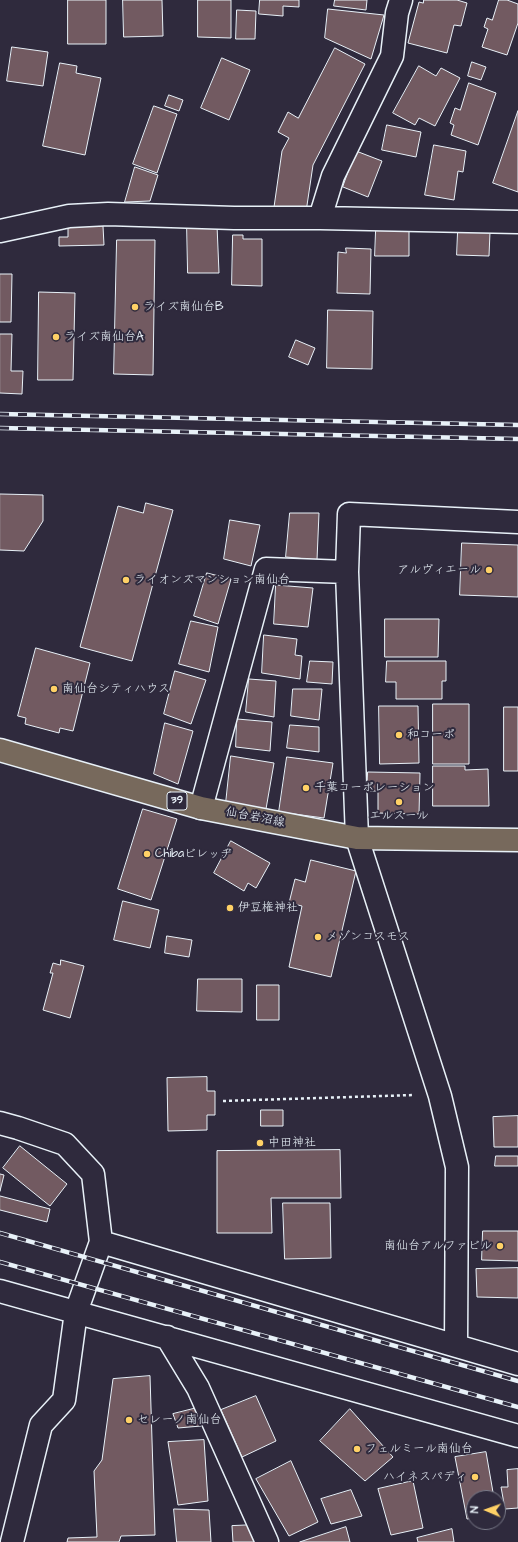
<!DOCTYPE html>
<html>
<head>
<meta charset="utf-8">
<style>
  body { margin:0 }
  #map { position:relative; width:518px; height:1542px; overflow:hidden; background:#2f2a3d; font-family:"Architects Daughter",sans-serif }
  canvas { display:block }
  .north { position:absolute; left:466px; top:1490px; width:40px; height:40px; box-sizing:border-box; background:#2f2a3d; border:1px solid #797a88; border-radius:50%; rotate:272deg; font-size:11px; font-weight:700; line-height:16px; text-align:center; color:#e8f1f8 }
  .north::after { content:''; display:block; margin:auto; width:14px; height:18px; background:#ffd166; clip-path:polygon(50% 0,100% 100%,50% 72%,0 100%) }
</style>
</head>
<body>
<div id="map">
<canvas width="518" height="1542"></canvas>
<div class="north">N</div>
</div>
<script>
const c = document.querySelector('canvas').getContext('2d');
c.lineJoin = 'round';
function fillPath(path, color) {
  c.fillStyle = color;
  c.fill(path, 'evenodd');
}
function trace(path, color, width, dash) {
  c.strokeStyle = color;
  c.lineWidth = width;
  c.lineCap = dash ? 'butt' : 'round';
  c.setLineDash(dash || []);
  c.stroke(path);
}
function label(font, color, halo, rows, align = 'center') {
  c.font = font + ' "Architects Daughter","Klee One",sans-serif';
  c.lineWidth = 4;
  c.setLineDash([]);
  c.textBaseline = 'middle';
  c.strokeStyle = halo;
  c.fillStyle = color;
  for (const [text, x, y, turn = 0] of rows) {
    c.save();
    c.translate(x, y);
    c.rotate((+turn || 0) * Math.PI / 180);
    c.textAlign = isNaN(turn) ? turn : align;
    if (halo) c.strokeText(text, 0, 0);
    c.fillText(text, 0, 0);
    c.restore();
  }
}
const building = new Path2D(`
  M68,0h38v44h-38z
  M123,0h39l1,36 -39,1z
  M198,0h33v38l-33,-1z
  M260,0h39v7l-16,-1v10l-24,-2z
  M335,0h32l-1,10 -32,-4z
  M424,0h33l10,3 -6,23 -7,-1 -7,28 -39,-10 11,-41 4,1z
  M499,0h8l11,4v19l-11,32 -25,-8 6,-18 -4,-2 3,-9 5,2z
  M328,9l56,6 -13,44 -46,-21z
  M237,10l19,1 -1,28h-19z
  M12,47l36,5 -5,34 -36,-5z
  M335,48l30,16 -52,101 -7,47 -32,-5 8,-56 7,-13 -11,-6 10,-20 10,6z
  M222,58l28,12 -21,50 -28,-12z
  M472,62l14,5 -5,13 -13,-4z
  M60,63l17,3 -1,7 25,5 -16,77 -42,-9z
  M419,66l17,10 5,-8 19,10 -25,48 -16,-8 -4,7 -22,-12z
  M469,83l27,10 -18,52 -27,-10 3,-10 -4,-2 5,-15 5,2z
  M169,95l14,5 -4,11 -14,-5z
  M154,106l23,8 -20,59 -24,-9z
  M518,111v81l-25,-9z
  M387,125l34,7 -5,25 -34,-7z
  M434,145l32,6 -3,21 -5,-1 -4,29 -29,-5z
  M356,151l26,10 -14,36 -25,-10z
  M135,167l23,8 -8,26 -25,1z
  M187,225h30l2,48h-31z
  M103,226l1,19 -45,1v-9h9v-10z
  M376,230h33v26h-34z
  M458,231l32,1 -1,24 -32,-1z
  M233,235h10v4h19v47l-30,-1z
  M117,240h38l-2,135 -39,-1z
  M346,248l25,1 -1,45 -33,-1 1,-41 8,1z
  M0,274h12l-1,48h-11z
  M39,292l36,1 -2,87h-35z
  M328,310l45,1 -1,58 -45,-1z
  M0,334h12l-1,37h12l-1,23 -22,-1z
  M296,340l19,8 -7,17 -19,-8z
  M0,494l43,1v26l-19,30 -24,-1z
  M146,503l27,7 -41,151 -52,-14 38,-141 25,7z
  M290,513h29l-2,47 -31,-3z
  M230,520l30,5 -9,41 -27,-7z
  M462,543l56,2v52l-58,-2z
  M207,573l24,6 -13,45 -24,-8z
  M276,585l37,3 -5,39 -34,-3z
  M385,619h54l-1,38h-53z
  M191,621l27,6 -9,45 -30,-8z
  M264,635l33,4 -2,16 7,1 -2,23 -38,-6z
  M36,648l54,15 -17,68 -13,-3 -1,5 -34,-9 1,-6 -8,-2z
  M310,661l23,1 -1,22 -25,-2z
  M387,661h59v20h-4v18h-46v-17h-10z
  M175,671l31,9 -15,44 -27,-10z
  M249,679l27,2 -2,36 -28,-5z
  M293,689h29l-3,31 -28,-4z
  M433,704h36v60h-36z
  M379,706h39l1,57 -39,1z
  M504,707h14v64h-14z
  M237,719l35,3 -2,29 -34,-4z
  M165,723l28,8 -15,53 -24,-10z
  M290,725l29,2v25l-32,-4z
  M231,756l43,7 -8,46 -40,-6z
  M287,757l46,6 -9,55 -45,-6z
  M433,766h32v4l23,-1 1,37h-56z
  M368,772l52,1 -1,41 -41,-1v-22h-11z
  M143,809l34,10 -26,81 -33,-11z
  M231,841l39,22 -14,25 -8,-5 -4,8 -30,-18z
  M311,860l45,11 -25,106 -42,-10 13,-61 -13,-3 6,-24 10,3z
  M123,901l36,9 -9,38 -36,-8z
  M167,936l25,4 -3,17 -24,-4z
  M61,960l23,6 -14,52 -27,-8 10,-37h-3l3,-10 7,2z
  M198,979h44v33l-45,-1z
  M257,985h22v35h-22z
  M207,1077v14h8v24h-8v15l-39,1 -1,-53z
  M261,1110h22v16h-22z
  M518,1116v31h-24l-1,-30z
  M20,1146l47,38 -17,22 -47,-38z
  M340,1150l1,48h-70l1,35h-55v-82z
  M496,1156h22v10h-23z
  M0,1174l4,1 -4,16z
  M0,1196l50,13 -3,13 -47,-12z
  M283,1203h47l1,55 -46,1z
  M483,1231h35v30l-36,-1z
  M518,1268v30l-41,-1 -1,-28z
  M150,1376l5,159 -34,1 -2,6h-52l1,-4 29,-1 -3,-66 8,-11 11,-81z
  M256,1396l20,45 -34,16 -21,-47z
  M197,1408l4,18 -23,2 -5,-14z
  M350,1409l43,48 -28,24 -45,-40z
  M204,1440l4,61 -30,4 -10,-63z
  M486,1452l8,46h-20v20l-7,1 -12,-62z
  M291,1461l27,61 -29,14 -33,-57z
  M518,1469v39l-13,1 -4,-22h7l-1,-17z
  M413,1481l10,47 -32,7 -13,-46z
  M351,1490l11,26 -31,8 -10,-25z
  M174,1509l35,1 2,32h-34z
  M256,1525v17h-23l-1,-16z
  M346,1527l4,15h-50z
  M452,1529l2,13h-36l-1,-4z`);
const path = new Path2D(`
  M223,1101l191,-6`);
const minor = new Path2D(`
  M320,218l13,-42 59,-120 5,-43 4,-13
  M0,231l69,-15 39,-2 126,4h86l198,4
  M201,808l65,-239 81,3
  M0,1123l18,5 47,16 28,30 8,68 417,122
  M0,1291l518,145
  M167,1337l31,51 69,154
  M456,1345l1,-178 -17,-71 -83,-258 -10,-266 2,-58 169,8
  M12,1542l29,-117 23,-25 12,-88 25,-70`);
const primary = new Path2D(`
  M0,750l201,58 156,30 161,2`);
const rail = new Path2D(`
  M0,414l518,11
  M0,428l518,11
  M0,1233l518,148
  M0,1262l518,145`);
const markers = [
  [135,307,4,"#ffd166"],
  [56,337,4,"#ffd166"],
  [489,570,4,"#ffd166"],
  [126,580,4,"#ffd166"],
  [54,689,4,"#ffd166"],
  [399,735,4,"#ffd166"],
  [306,788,4,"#ffd166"],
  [399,802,4,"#ffd166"],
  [147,854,4,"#ffd166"],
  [230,908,4,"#ffd166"],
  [318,937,4,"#ffd166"],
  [260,1143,4,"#ffd166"],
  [500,1246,4,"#ffd166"],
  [129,1420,4,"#ffd166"],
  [357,1449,4,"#ffd166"],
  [475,1477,4,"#ffd166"]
];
const shields = [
  [177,801,20]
];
const shieldNames = [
  ["39",177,801]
];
const poiNames = [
  ["ライズ南仙台B",143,307],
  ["ライズ南仙台A",64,337],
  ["アルヴィエール",481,570,"right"],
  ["ライオンズマンション南仙台",134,580],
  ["南仙台シティハウス",62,689],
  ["和コーポ",407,735],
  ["千葉コーポレーション",314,788],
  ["エルスール",399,816,"center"],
  ["Chibaビレッヂ",155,854],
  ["伊豆権神社",238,908],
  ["メゾンコスモス",326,937],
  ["中田神社",268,1143],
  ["南仙台アルファビル",492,1246,"right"],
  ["セレーノ南仙台",137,1420],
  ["フェルミール南仙台",365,1449],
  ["ハイネスパディ",467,1477,"right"]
];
const streetNames = [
  ["仙台岩沼線",255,818,11]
];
fillPath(building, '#725a61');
trace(building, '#e8f1f8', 1);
trace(minor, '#e8f1f8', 25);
trace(primary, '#e8f1f8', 25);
trace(path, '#e8f1f8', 2.5, [3, 3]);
trace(minor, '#2f2a3d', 22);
trace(primary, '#77695c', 22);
trace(rail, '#e8f1f8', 4.5);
trace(rail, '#2f2a3d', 3, [9]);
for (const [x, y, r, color] of markers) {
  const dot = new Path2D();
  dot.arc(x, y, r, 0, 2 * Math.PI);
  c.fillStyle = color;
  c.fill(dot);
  trace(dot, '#2f2a3d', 1.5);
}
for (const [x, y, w] of shields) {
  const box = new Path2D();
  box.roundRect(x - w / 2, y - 9, w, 18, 3);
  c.fillStyle = '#2f2a3d';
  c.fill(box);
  trace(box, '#e8f1f8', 1);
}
label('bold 11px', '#e8f1f8', null, shieldNames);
label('12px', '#e8f1f8', '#2f2a3d', poiNames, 'left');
label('12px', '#e8f1f8', '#2f2a3d', streetNames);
</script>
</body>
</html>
